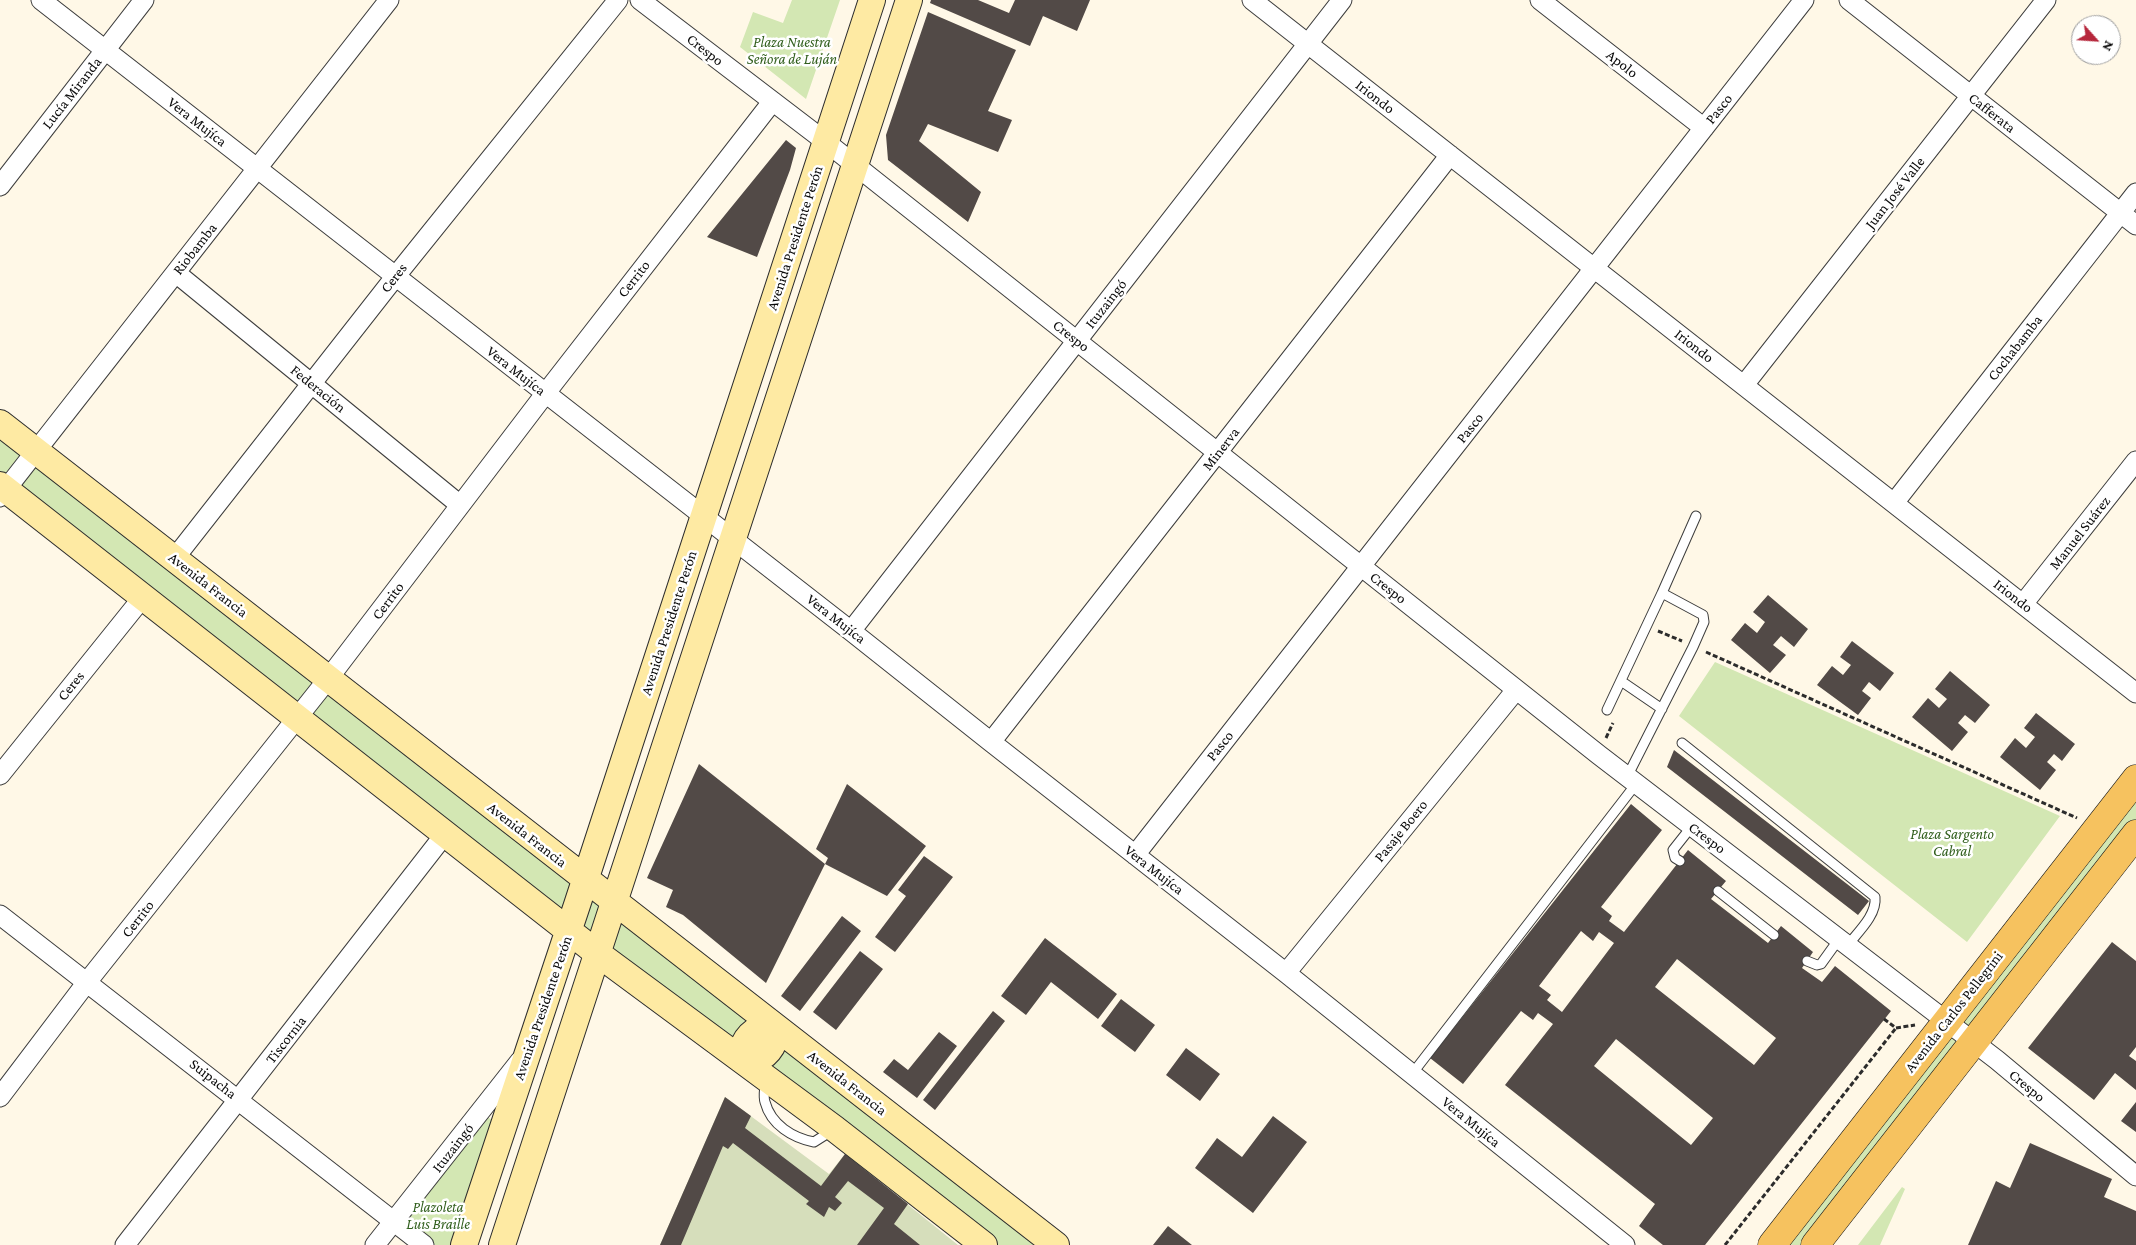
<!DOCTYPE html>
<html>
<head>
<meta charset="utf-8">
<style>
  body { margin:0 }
  #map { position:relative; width:2136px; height:1245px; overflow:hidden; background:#fff8e7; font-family:"Crimson Pro",serif }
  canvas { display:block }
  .north { position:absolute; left:2071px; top:15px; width:50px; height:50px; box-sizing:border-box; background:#fff; border:1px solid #9d9d9d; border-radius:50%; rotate:116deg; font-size:14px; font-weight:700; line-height:20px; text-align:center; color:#0a0a0a }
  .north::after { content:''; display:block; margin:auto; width:18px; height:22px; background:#b6263b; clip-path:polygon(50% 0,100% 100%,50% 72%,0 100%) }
</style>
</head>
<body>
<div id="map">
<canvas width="2136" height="1245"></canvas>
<div class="north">N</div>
</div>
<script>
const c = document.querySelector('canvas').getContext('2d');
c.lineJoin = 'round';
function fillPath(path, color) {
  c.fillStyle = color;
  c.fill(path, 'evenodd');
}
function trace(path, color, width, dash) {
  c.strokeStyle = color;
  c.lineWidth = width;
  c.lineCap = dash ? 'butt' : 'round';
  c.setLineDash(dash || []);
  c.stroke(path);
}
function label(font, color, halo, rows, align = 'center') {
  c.font = font + ' "Crimson Pro",serif';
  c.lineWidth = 5;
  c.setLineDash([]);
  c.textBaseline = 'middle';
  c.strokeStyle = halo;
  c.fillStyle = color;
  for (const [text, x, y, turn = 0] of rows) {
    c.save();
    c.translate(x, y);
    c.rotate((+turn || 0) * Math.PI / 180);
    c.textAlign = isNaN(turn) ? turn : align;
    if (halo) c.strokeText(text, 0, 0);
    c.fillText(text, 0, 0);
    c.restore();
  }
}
const green = new Path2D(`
  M792,0h48l-34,99 -66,-52 13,-35 30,11z
  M0,423l1056,822h-72l-984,-760z
  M1715,662l345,154 -93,126 -288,-226z
  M2136,779v55l-321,411h-43z
  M488,1117l4,3 -39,125h-18l-26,-22 1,-10 74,-95z
  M1902,1187l3,2 -25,56h-22z`);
const cemetery = new Path2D(`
  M725,1097l104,77 16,-20 113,91h-298z`);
const building = new Path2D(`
  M931,0h47l31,13 6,-13h75l-13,31 -34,-15 -13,30 -100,-43z
  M928,12l88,38 -28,61 24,9 -14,32 -70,-28 -9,17 62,51 -13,30 -80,-62 -2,-25z
  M786,140l10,8 -6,22 -33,87 -50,-20z
  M1768,595l40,34 -14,18 -13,-11 -8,9 13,10 -16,18 -39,-33 14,-17 12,10 8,-11 -12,-10z
  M1852,641l42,32 -14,18 -11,-9 -7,9 9,7 -13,17 -41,-30 15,-19 11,9 8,-10 -11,-8z
  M1950,671l40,34 -15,18 -10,-8 -7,8 10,9 -16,19 -40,-34 16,-19 11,10 8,-9 -12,-10z
  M2036,713l39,31 -13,17 -8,-7 -7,8 9,8 -16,20 -40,-33 15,-19 11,10 9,-11 -11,-9z
  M1674,750l195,151 -11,14 -191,-148z
  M699,764l126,100 3,-6 -12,-9 31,-65 79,62 -39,50 -62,-32 -59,119 -83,-68 -17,-8 7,-17 -26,-12z
  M1631,804l31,26 -61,77 11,9 -3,5 15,11 64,-82 38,31 -15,18 57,44 13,-17 32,26 -11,16 20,14 13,-16 56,45 -186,234h-42l-24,-19 16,-22 -150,-119 48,-61 -15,-11 -5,7 -12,-9 -58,73 -33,-26zM1581,931l12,10 6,-9 15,11 -52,69 -15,-12 4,-5 -12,-9zM1677,959l99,79 -22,27 -99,-78zM1616,1039l97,79 -22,27 -97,-79z
  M924,856l29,21 -58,75 -20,-15 31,-41 -8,-6z
  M842,916l19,15 -61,80 -19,-15z
  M1045,938l72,56 -19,25 -47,-37 -25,33 -25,-19z
  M2112,942l24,19v86l-7,9 7,5v29l-21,-17 -21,27 -66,-52z
  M860,951l23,18 -47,61 -23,-18z
  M1121,999l34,26 -20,27 -34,-26z
  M993,1011l12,10 -70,89 -12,-10z
  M939,1032l18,14 -40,52 -34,-26 11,-13 14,11z
  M1186,1048l34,26 -20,27 -34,-26z
  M725,1097l26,19 -6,12 76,58 24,-32 63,50 -14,20 26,21h-63l27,-37 -36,-27 -13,16 7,6 -7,8 -6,-4 -5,10 -18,-13 3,-3 -76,-58 -5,6 -5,-3 -42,99h-21z
  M2136,1102v30l-15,-11z
  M1273,1116l34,26 -54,71 -58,-45 22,-30 25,19z
  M2030,1143l82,36 -8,18 32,14v34h-168l28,-64 14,7z
  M1168,1226l24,19h-39z`);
const path = new Path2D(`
  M1658,631l24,10
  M1706,652l371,166
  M1606,738l7,-15
  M1884,1019l12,9 19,-3
  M1725,1245l171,-217`);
const service = new Path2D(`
  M1662,593l34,-77
  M1621,681l41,28
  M1607,710l55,-117 41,22 1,7 -11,25 -66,130
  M1682,743l193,154c2,18 -17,35 -28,49
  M1680,861l-5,-3 -2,-8 19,-24
  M1718,891l56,44
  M1807,961l10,4 4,-1 18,-25
  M1412,1074l224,-290
  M765,1083c0,6 -2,13 0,19 6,23 28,36 49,40l19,-12`);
const minor = new Path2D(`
  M41,0l810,631 140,111 295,231 339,272
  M640,0l186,142 773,613 398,305 139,116
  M1252,0l884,693
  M1540,0l164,128
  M1849,0l287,225
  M0,186l144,-186
  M176,273l284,232
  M1744,385l302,-385
  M0,497l389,-497
  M1894,503l242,-310
  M174,559l221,-282 223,-277
  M2023,604l113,-143
  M851,631l491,-631
  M991,742l459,-587
  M0,775l143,-178
  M1135,855l669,-855
  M0,915l424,330
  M1286,973l230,-283
  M0,1097l87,-115 241,-303 217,-285 227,-292
  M125,1245l320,-411
  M375,1245l145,-184`);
const secondary = new Path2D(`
  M0,423l1056,822
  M0,485l597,468 238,176 149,116
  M740,1058c3,-20 12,-30 32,-33
  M748,1064c18,-6 27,-16 29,-35
  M464,1245l113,-340 295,-905
  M502,1245l407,-1245`);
const primary = new Path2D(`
  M1772,1245l364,-466
  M1815,1245l321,-411`);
const parkNames = [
  ["Plaza Nuestra",792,42],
  ["Señora de Luján",792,59],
  ["Plaza Sargento",1952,834],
  ["Cabral",1952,851],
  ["Plazoleta",438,1207],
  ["Luis Braille",438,1224]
];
const streetNames = [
  ["Crespo",705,50,38],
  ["Apolo",1622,64,38],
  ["Lucía Miranda",72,93,-52],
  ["Iriondo",1375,97,38],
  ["Pasco",1719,109,-52],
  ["Cafferata",1992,113,38],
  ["Vera Mujíca",197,122,38],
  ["Juan José Valle",1895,193,-52],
  ["Avenida Presidente Perón",795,238,-72],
  ["Riobamba",195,249,-52],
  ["Ceres",394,278,-52],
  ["Cerrito",634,279,-52],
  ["Ituzaingó",1106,304,-52],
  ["Crespo",1071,336,38],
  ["Iriondo",1694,346,38],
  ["Cochabamba",2015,348,-52],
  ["Vera Mujíca",516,371,38],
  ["Federación",318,389,39],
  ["Pasco",1470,428,-52],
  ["Minerva",1221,449,-52],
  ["Manuel Suárez",2080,533,-52],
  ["Avenida Francia",208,585,38],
  ["Crespo",1388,588,38],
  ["Iriondo",2013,596,38],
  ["Cerrito",388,601,-53],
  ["Vera Mujíca",836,619,38],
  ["Avenida Presidente Perón",669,623,-72],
  ["Ceres",71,686,-51],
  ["Pasco",1220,746,-52],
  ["Pasaje Boero",1401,831,-51],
  ["Avenida Francia",527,835,38],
  ["Crespo",1707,838,37],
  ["Vera Mujíca",1154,870,38],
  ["Cerrito",138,919,-52],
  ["Avenida Presidente Perón",543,1008,-71],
  ["Avenida Carlos Pellegrini",1954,1012,-52],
  ["Tiscornia",286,1040,-52],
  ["Suipacha",213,1079,38],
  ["Avenida Francia",847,1083,38],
  ["Crespo",2027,1086,40],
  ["Vera Mujíca",1471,1122,39],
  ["Ituzaingó",453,1148,-52]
];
fillPath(green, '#d3e7b3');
fillPath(cemetery, '#d6debb');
fillPath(building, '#524a47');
trace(service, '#3d3d3d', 11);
trace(minor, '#3d3d3d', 21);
trace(secondary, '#2c2c2c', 28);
trace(primary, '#1b1b1b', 29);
trace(path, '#2c2c2c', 3, [5, 2.5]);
trace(service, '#fff', 9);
trace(minor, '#fff', 19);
trace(secondary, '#feeaa3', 26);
trace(primary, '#f6c25f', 28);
label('italic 15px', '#315f1d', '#fff', parkNames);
label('15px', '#0a0a0a', '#fff', streetNames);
</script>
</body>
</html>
